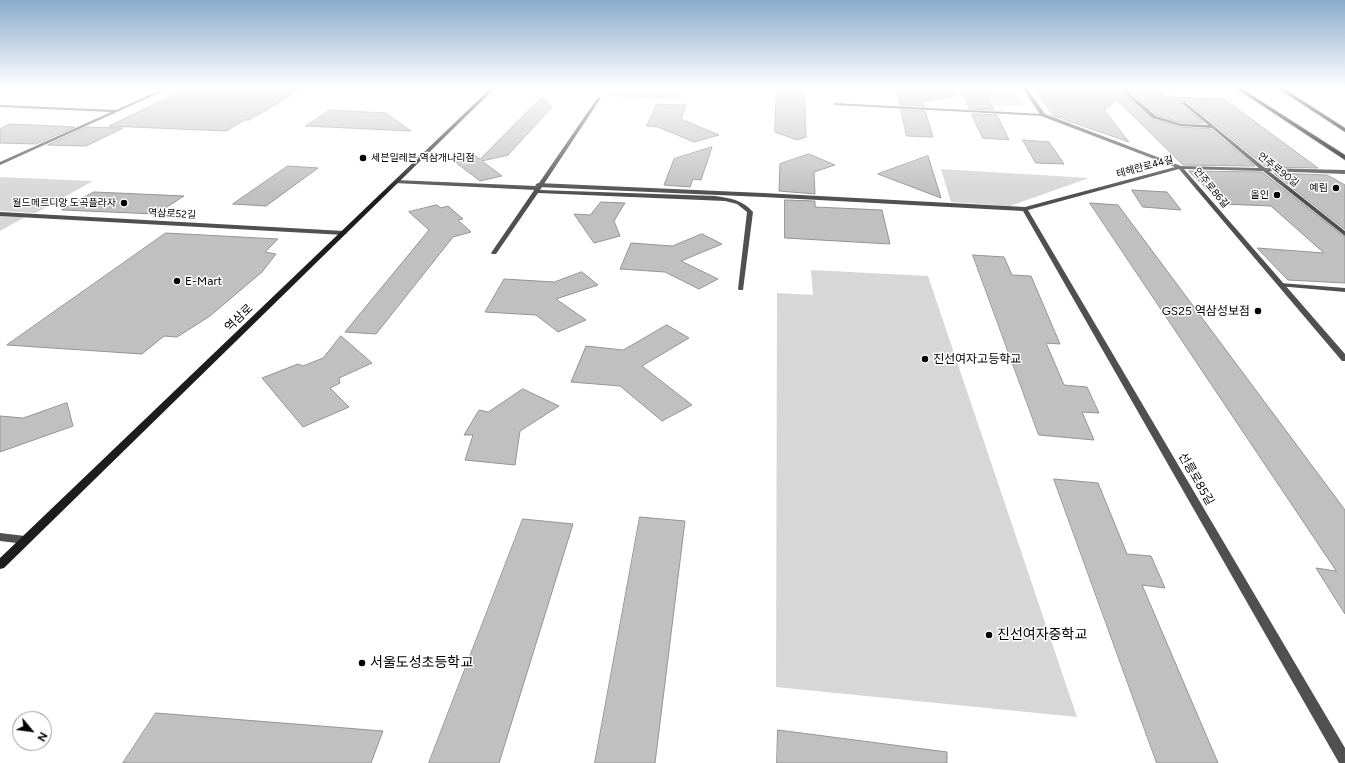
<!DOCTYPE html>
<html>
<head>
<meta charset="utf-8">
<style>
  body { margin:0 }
  #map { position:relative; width:1345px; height:763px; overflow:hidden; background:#fff; font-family:Figtree,sans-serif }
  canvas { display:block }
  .north { position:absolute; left:12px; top:711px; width:40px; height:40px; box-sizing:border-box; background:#fff; border:1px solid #999; border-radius:50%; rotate:119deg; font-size:11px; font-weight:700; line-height:16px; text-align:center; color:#000 }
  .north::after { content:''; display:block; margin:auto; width:14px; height:18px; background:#000; clip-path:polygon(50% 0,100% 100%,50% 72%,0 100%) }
</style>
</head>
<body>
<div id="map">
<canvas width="1345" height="763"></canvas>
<div class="north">N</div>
</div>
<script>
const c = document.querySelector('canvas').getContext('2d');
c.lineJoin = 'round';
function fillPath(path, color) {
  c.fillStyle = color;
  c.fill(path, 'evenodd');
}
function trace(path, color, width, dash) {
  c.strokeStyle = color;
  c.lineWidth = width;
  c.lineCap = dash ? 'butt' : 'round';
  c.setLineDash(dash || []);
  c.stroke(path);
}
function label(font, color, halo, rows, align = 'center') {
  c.font = font + ' Figtree,"Noto Sans KR",sans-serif';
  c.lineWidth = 3;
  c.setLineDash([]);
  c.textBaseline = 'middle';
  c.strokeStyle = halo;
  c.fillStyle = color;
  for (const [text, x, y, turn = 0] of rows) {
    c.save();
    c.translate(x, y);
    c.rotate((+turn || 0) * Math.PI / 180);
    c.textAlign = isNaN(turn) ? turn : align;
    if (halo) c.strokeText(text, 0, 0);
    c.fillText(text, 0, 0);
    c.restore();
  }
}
const green = new Path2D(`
  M613,87h58l14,13 -79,-4z
  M976,88l36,1 11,17 -37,-1z
  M941,169l148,9 -79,28 -59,-4z
  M0,177l93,4 -57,32 -36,-2z
  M0,216l25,1 -25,14z
  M811,270l117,6 149,441 -301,-30 1,-394 36,2z`);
const building = new Path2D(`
  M225,87l77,2 -53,31h-5l-18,11 -117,-5 75,-36 32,1z
  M777,87h27l2,50 -9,3 -22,-8z
  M908,87h46v9l-32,6 2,4 -24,-1 -4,-16z
  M960,87h22l12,23 -24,-1z
  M1033,87h84l34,32 30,8 30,2 44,37 -72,-1 -66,-65 -13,10 25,32 -75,-26z
  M1124,87h31l11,10 58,2 94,69 -52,-1 -80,-66 -5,2 23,20h-23l-24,-8z
  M542,97l10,10 -44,48 -26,6 20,15 -22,5 -30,-23 21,-5 9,6z
  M657,104l29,1 -5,14 38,16 -25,7 -36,-15 -11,-1z
  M330,110l56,3 25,18 -105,-5z
  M901,110l24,1 8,26 -26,-1z
  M972,114l25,1 12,25 -26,-2z
  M10,124l65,3 -39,17 -36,-1v-14z
  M87,127l36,1 -37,18 -38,-1z
  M1023,140l26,2 15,22 -28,-1z
  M712,147l-11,33 -8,-1 -3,8 -26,-2 10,-26z
  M809,154l26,11 -21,7 1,22 -36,-3 1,-27z
  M928,156l13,42 -63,-24z
  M288,166l30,2 -52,38 -33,-2z
  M1189,171l73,1 83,65v46l-57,-3 -31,-32 67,5 -53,-47 -49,-2z
  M1274,173l53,2 18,10v44z
  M1132,190l35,2 14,18 -38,-3z
  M94,192l90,4 -28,18 -94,-4z
  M785,200l30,1v6l67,3 8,34 -105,-6z
  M601,202l24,1 -11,18 6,15 -26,7 -20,-29 16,1z
  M1090,203l28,2 227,305v104l-29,-46 20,3z
  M437,205l4,3 7,-2 15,13 -5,1 13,12 -18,5 -77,97 -31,-2 84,-102 -20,-18z
  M166,233l112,6 -13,13 11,2 -14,18 -52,44 -33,21 -13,-1 -22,18 -135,-9z
  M702,234l20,10 -41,17 37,18 -19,10 -34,-17 -45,-3 11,-26 41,3z
  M973,255l31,2 8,18 19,1 29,68 -14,-1 18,42 23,2 12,26 -17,-1 12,28 -55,-5z
  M582,272l16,13 -42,14 30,21 -28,12 -22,-17 -51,-3 19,-33 50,3z
  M667,325l22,13 -47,28 50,39 -30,16 -42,-35 -49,-4 15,-36 37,4z
  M341,336l31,27 -33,15 1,5 -10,5 19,19 -46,20 -41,-49 36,-14 5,2 20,-8z
  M523,389l36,17 -39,25 -5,34 -50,-5 8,-25h-9l15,-25 9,2z
  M67,403l6,23 -73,26v-36l23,2z
  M1054,479l44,4 29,71 24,2 14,32 -23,-3 76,178h-61z
  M640,517l45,4 -30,242h-60z
  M523,519l50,5 -74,239h-70z
  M156,713l227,18 -12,32h-248z
  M778,730l169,22v11h-170z`);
const path = new Path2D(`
  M1164,87l12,10
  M1168,99h6`);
const lane = new Path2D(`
  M1118,87h4l34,29 25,8 27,1 -26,-22 3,-1 80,66 -5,1 -48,-41 -31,-2 -29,-8z
  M598,97l3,1 -61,92 175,6c15,2 28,4 38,16l-10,78h-4l-1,-1 9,-77 -10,-8 -12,-3 -187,-8 -42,61h-4l-1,-1z
  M834,103l209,11 2,1 -2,1 -208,-11h-1z
  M1280,283l65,5v4l-67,-6v-2z
  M0,533l25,3 4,1 1,3 -1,3 -4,1 -25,-3z`);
const street = new Path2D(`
  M167,87h5l-172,78v-3l111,-50 -111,-5v-2l116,5z
  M1022,87h4l19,27 136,52 79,2 2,-2 3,2 80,2v4l-76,-3 76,60v5l-82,-65 -79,-2 161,185v7h-3l-163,-192 -151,41 317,538v15h-6l-316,-552 -260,-14 -225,-10 -3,-2 3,-2 225,10 262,14 150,-40 -134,-51z
  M396,180l140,6 3,2 -3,2 -142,-7v-2z
  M0,212l344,19 3,2 -3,2 -344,-19z`);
const secondary = new Path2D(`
  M492,87h4l-492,481 -4,1v-11z`);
const primary = new Path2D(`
  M1234,87h5l106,68v5z
  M1276,87h5l64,41v4z`);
const markers = [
  [363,158,4,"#000"],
  [1336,188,4,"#000"],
  [1277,195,4,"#000"],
  [124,203,4,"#000"],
  [177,281,4,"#000"],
  [1258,311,4,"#000"],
  [925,359,4,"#000"],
  [989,635,4,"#000"],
  [362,663,4,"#000"]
];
const farPoinames = [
  ["세븐일레븐 역삼개나리점",371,158,"left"],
  ["예림",1328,188],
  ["올인",1269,195],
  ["월드메르디앙 도곡플라자",116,203]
];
const farStreetnames = [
  ["테헤란로44길",1145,167,-15],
  ["언주로90길",1278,170,38],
  ["언주로86길",1211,188,50],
  ["역삼로52길",172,214,3]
];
const poiNames = [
  ["E-Mart",185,281],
  ["GS25 역삼성보점",1250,311,"right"],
  ["진선여자고등학교",933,359]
];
const streetNames = [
  ["역삼로",239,318,-44],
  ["선릉로85길",1196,479,60]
];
const nearPoinames = [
  ["진선여자중학교",997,635],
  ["서울도성초등학교",370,663]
];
fillPath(green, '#d7d7d7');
fillPath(building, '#c0c0c0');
trace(building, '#949494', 1);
trace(primary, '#dbdbdb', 2);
trace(path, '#727272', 1.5, [0.5, 1]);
fillPath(lane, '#505050');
fillPath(street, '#505050');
fillPath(secondary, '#1d1d1d');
fillPath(primary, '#000');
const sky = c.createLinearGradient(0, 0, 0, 194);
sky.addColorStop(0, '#8aabca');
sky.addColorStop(0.45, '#fff');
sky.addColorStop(1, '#ffffff00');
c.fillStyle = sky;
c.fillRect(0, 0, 1345, 194);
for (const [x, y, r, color] of markers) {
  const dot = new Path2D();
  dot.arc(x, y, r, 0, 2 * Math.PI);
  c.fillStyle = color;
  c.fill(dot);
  trace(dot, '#fff', 1.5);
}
label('10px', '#000', '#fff', farPoinames, 'right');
label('10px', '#000', '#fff', farStreetnames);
label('12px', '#000', '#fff', poiNames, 'left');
label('12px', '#000', '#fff', streetNames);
label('14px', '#000', '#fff', nearPoinames, 'left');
</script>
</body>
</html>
